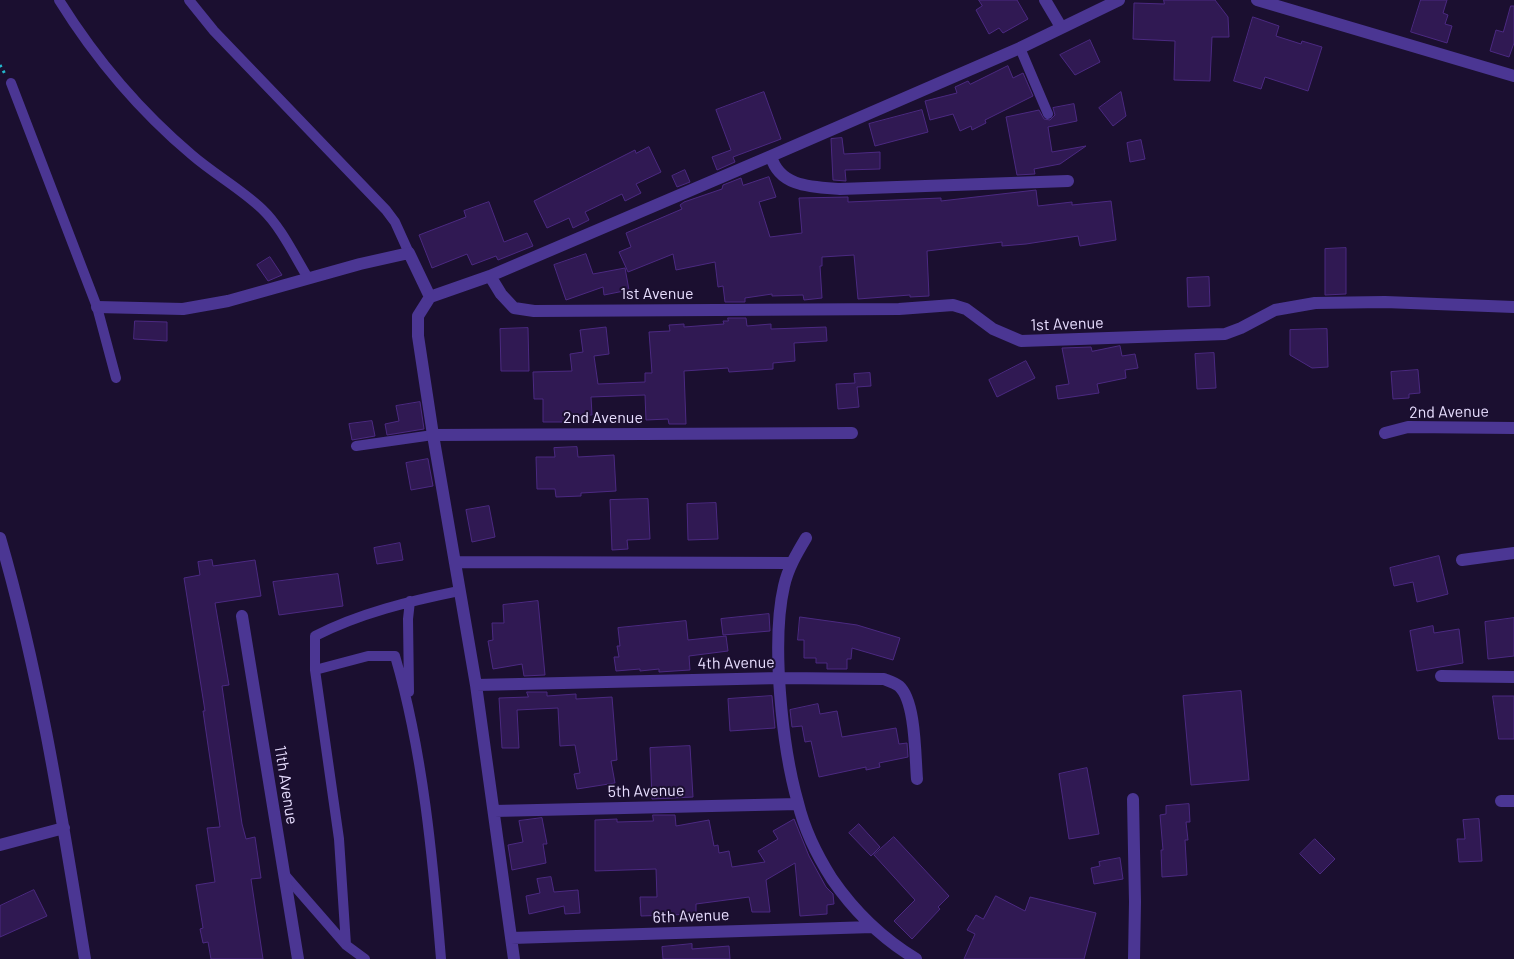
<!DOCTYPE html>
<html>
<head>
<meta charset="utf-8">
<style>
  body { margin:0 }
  canvas { display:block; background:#1b0f30 }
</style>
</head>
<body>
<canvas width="1514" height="959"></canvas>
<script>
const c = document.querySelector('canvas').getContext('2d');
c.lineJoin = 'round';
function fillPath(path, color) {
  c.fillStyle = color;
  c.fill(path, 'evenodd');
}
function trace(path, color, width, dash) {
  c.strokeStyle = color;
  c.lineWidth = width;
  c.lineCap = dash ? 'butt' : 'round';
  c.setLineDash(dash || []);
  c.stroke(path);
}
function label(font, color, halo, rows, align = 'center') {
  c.font = font + ' Barlow,sans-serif';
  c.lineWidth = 4;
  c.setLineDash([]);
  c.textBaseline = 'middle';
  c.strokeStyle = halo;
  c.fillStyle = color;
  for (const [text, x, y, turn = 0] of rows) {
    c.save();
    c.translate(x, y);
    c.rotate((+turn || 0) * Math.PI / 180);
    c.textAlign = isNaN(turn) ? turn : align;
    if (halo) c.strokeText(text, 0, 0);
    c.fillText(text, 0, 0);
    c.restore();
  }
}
const building = new Path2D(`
  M979,0h38l11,19 -25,14 -4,-5 -10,6 -13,-24 6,-4z
  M1164,0h51l13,17 1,20h-17l-2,44 -36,-1 1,-39 -42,-2 1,-36 30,1z
  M1421,0h26l-4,13 5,2 -3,9 7,2 -5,17 -36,-11z
  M1511,6h3v37l-5,14 -19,-6 6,-21 7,2z
  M1253,17l26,9 -3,10 25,8 1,-3 20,6 -14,44 -43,-14 -4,12 -27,-8z
  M1090,40l10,22 -25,13 -15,-20z
  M1008,66l5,12 10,-5 10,23 -48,24 1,3 -14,7 -1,-4 -11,5 -7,-17 -23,6 -5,-19 32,-8 -2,-6 13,-6 2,3z
  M764,92l17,47 -48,18 2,5 -18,8 -5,-13 19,-7 -15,-40z
  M1121,92l5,24 -13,10 -14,-18z
  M1074,104l3,17 -29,6 4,25 34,-6 -26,18 -26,5 1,5 -18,1 -11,-58 33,-7 5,9 6,1 5,-5 -2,-7z
  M922,110l6,22 -53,14 -6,-22z
  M842,138l2,16 36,-2v17l-35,1 1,11 -13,-1 -2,-41z
  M1141,140l4,19 -15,3 -3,-19z
  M649,147l12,25 -25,12 5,9 -16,8 -3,-7 -37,18 4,8 -16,8 -4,-10 -22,10 -13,-27 101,-51 1,3z
  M685,170l5,12 -13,5 -5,-11z
  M769,177l7,20 -17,5 11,35 32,-4 -3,-35 49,-1v5l93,-4v3l95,-11 2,16 34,-4v3l39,-4 5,39 -36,6 -2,-10 -52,8 -24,2v-4l-75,9 2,45 -19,1v-2l-52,4 -4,-44 -32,2v9h-2l2,32 -18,2 -1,-5 -31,1v-2l-27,4v4h-20l-2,-16 -5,1 -3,-25 -39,8 -3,-16 -45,18 -9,-20 12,-5 -5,-14 56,-24 -2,-4 4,-3 38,-13 1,-4 18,-7 2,7z
  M489,202l15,40 23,-9 6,13 -35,14 -2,-4 -24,9 -5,-11 -35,14 -13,-33 47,-18 -2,-6z
  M1346,248v46l-21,1v-46z
  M586,254l7,20 32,-6 4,22 -25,5 -1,-8 -37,13 -12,-35z
  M270,257l12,18 -14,6 -11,-16z
  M1209,277l1,29 -22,1 -1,-29z
  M728,318h18l1,8 24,-2v5l55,-2 1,14 -33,2 1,18 -22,2v6l-44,3 -1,-4 -44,3 2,53h-17l-1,-5 -22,1 -1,-25 -54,2 1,18h-23v7h-26v-23h-9l-1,-27 39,-1 -2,-17 13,-2 -3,-22 26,-3 3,27 -15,2 4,28 47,-2v-9h7l-3,-41 21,-1 -1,-6 15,-1v3l40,-3 -1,-3h5z
  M135,321l32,1v19l-33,-2z
  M528,328l1,43h-28l-1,-42z
  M1327,329l1,38 -16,1 -22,-13v-25z
  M1120,346l2,10 13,-2 3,14 -13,2 1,8 -29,6 2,9 -41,6 -2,-13 13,-2 -7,-36 29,-1 1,4z
  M1214,353l2,35 -19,1 -2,-35z
  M1026,361l9,17 -38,19 -8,-17z
  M1418,370l2,23 -11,1v4l-16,1 -2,-27z
  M870,373l1,13 -14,1 2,20 -21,2 -2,-25 19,-1 -1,-9z
  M420,402l4,27 -37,6 -2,-11 14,-3 -3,-15z
  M372,421l3,15 -23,4 -3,-16z
  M577,447l1,10 36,-2 2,36 -35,2v3l-25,1 -1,-8h-18l-1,-32h19l-1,-9z
  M428,459l5,27 -22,4 -5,-27z
  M648,499l2,40 -23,1 1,9 -16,1 -2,-50z
  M716,503l2,36 -30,1 -1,-36z
  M489,506l6,31 -23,5 -6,-32z
  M400,543l3,17 -26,4 -3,-16z
  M1439,556l9,38 -31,8 -4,-20 -19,4 -4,-18z
  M212,560l1,6 42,-6 6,36 -46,7 14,82 -7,1 20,138 4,15 9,-2 6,41 -10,1 12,80h-52l-3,-17 -5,1 -3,-14 3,-1 -7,-43 19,-3 -8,-54 13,-1 -17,-116h2l-21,-133 16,-3 -2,-13z
  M338,574l5,32 -64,9 -6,-33z
  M538,601l7,74 -21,1 -2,-12 -29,5 -5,-28 5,-1 -1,-17h12l-1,-18z
  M769,614l1,17 -47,4 -2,-16z
  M800,617l57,8 43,13 -7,22 -41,-12 -1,11h-4v10h-20v-6h-11v-5h-12v-18h-6z
  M1514,618v38l-26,3 -3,-37z
  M686,621l2,19 38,-4 2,15 -39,5 1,14 -31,2v-3l-19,2v-2l-24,2 -2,-14h5l-2,-11h3l-2,-18z
  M1433,626l1,7 25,-4 4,34 -46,8 -7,-40z
  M1241,691l8,89 -58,5 -8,-89z
  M527,692h20v4l29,-2v5l36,-2 5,63 -6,1 4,22 -38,6 -3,-15 6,-1 -5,-28 -15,1 -2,-38 -41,2 2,38h-17l-3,-50 29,-1z
  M772,696l3,32 -45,3 -2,-32z
  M1493,696h21v43h-15z
  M818,704l2,10 17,-3 5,26 54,-9 3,16 8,-1 1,14 -29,6 1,4 -14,3v-3l-47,10 -8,-36 -6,1 -3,-16 -10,1 -2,-17z
  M690,746l3,51 -41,2 -2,-51z
  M1087,768l12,66 -30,5 -10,-65z
  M1189,804l1,18h-4l2,18h-3l2,35 -25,2 -1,-27h2l-3,-35 6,-1v-8z
  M653,815h22l1,11 33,-6 5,26 4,-1 1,8 10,-2 3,16 33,-5 -7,-11 20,-12 -5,-8 21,-12 15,37 17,31 7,7 1,10 -7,1v9l-27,2 -5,-53 -29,17 4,32h-18l-3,-15 -53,7v10l-55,2 -1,-19h17l-1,-28 -61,2v-51l22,-1v3l36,-1z
  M542,818l5,26h-4l3,19 -34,7 -4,-25 15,-3 -4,-21z
  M1479,819l3,42 -23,1 -2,-23h8l-2,-19z
  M859,824l21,23 -9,9 -22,-23z
  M894,837l55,59 -11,11 2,2 -28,30 -18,-18 21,-21 -41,-45z
  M1315,839l20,20 -15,15 -20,-20z
  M1120,858l3,21 -29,5 -3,-16 9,-2 -1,-4z
  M551,877l3,15 24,-2 2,23 -15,1 -1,-8 -35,8 -3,-18 14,-3 -3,-14z
  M34,890l13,26 -47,21v-31z
  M996,896l29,15 5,-14 66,16 -12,46h-120l11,-25 -8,-4 9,-15 7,4z
  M692,944v5l37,-3 1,13h-67l-1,-12z`);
const path = new Path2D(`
  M0,65l5,9`);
const lane = new Path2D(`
  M59,0c36,58 81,111 133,155 22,19 49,34 70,54 19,18 32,46 46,69
  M189,0l25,31 172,179 9,12 14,31
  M1020,48l28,66
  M11,83l86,224 19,71
  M356,446l77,-11
  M315,670l24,169 7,106
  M409,692l-1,-73 2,-18
  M284,874l62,71 19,14
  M441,959c-8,-99 -18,-208 -46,-303h-27l-53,14v-34c45,-23 95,-35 144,-45`);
const street = new Path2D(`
  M1045,0l16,27
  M1257,0l257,76
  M771,156c8,31 41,31 69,33l228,-8
  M490,276l11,18 13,14 20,3 365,-2 54,-4 13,4 27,20 28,12 204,-7 16,-6 34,-18 40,-7 70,-1 129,5
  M97,307l86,2 45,-8 132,-37 49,-11 21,44
  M1385,433l23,-6 106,1
  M433,435l419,-2
  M0,538c40,137 62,280 85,421
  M806,538c-9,15 -18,30 -22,48 -13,56 -2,161 14,217 6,25 20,54 34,76 22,32 51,60 84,80
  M1462,560l52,-7
  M456,562l335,1
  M242,616l56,343
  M1441,676l73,1
  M476,685l304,-7 104,1c5,2 11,4 15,7 17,15 16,71 18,93
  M1133,799l2,103 -1,57
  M1501,801h13
  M494,811l304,-7
  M0,845l64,-17
  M511,938l362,-11
  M514,959l-38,-274 -43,-250 -15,-99v-20l12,-19 60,-21 281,-120 249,-108 99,-48`);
const streetNames = [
  ["1st Avenue",657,294],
  ["1st Avenue",1067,324,-2],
  ["2nd Avenue",1449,412,-1],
  ["2nd Avenue",603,418],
  ["4th Avenue",736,663,-1],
  ["11th Avenue",286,785,81],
  ["5th Avenue",646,791,-1],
  ["6th Avenue",691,916,-2]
];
fillPath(building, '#301953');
trace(building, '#4b2981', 1);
trace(path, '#24b7cd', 3, [2.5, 4]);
trace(lane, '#4b3693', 10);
trace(street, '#4b3693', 12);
label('16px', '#e8deff', '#1b0f30', streetNames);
</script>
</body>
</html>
